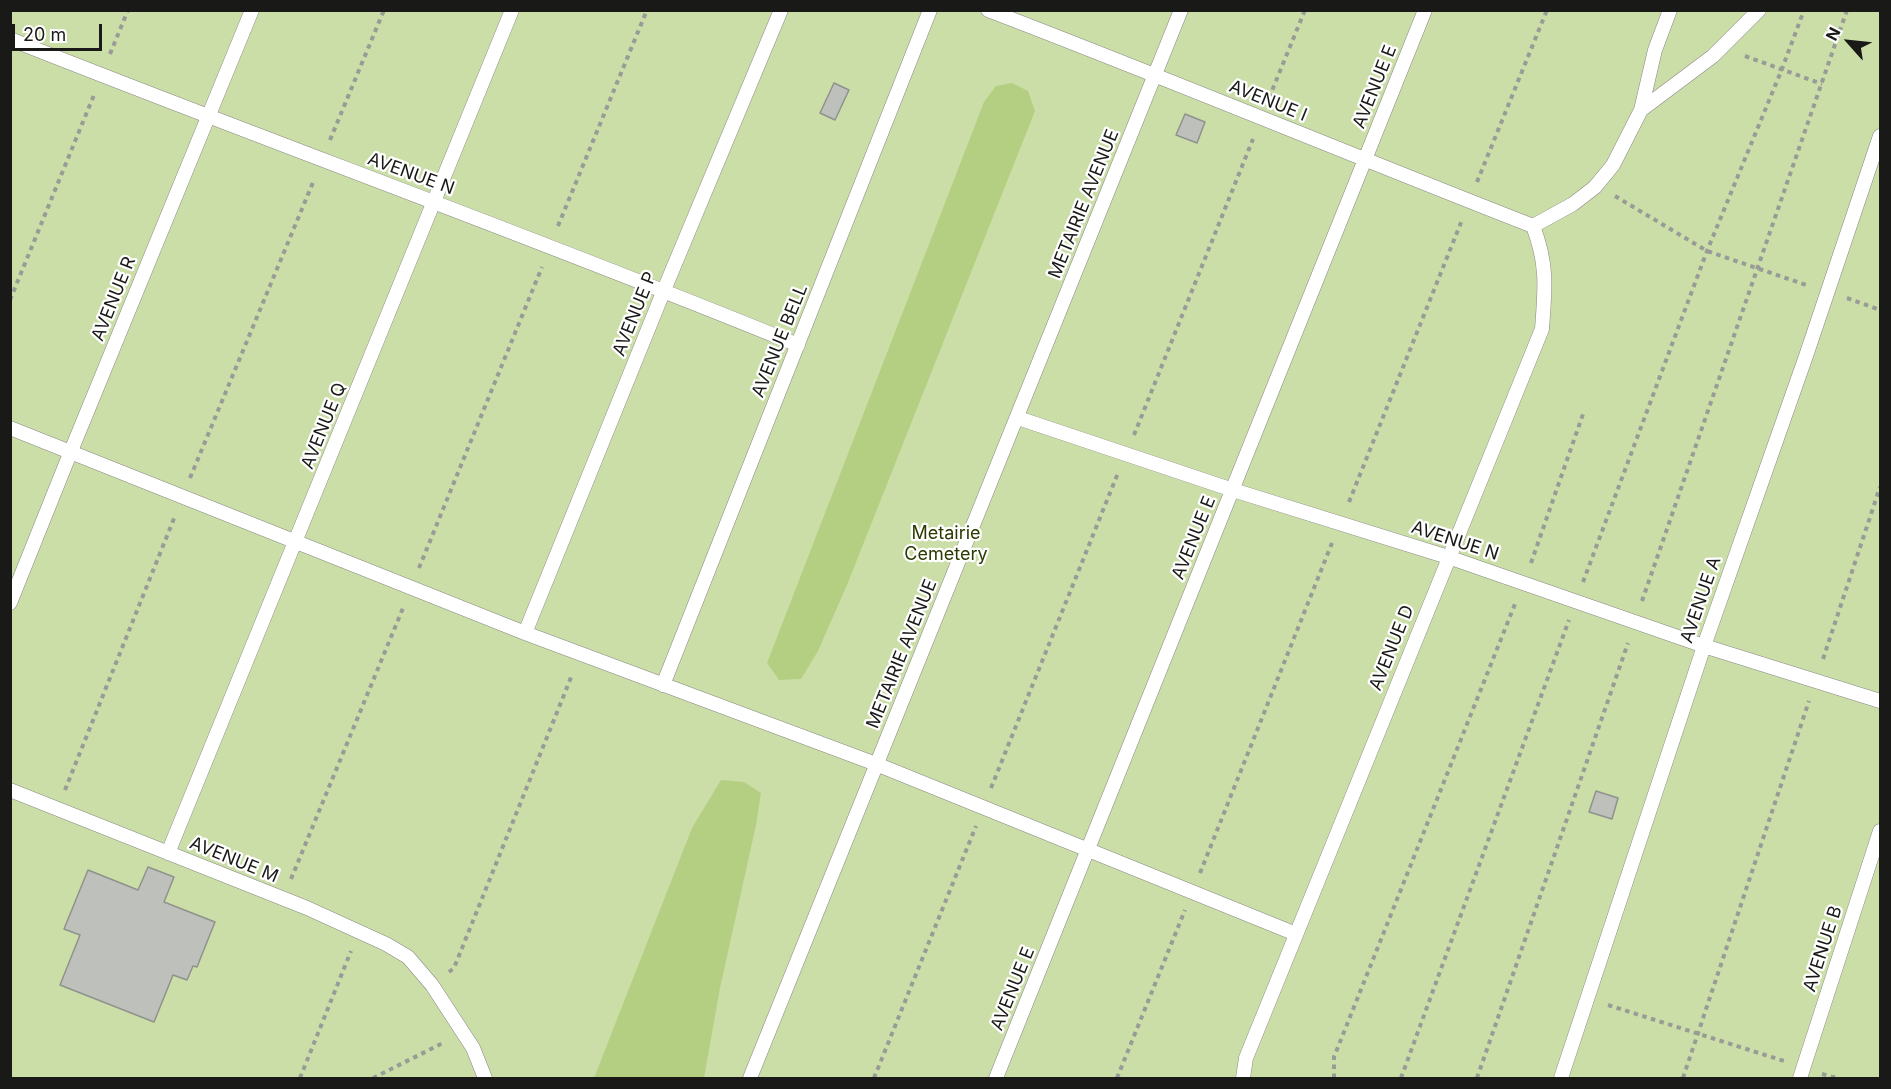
<!DOCTYPE html>
<html>
<head>
<meta charset="utf-8">
<style>
  body { margin:0 }
  #map { position:relative; width:1891px; height:1089px; overflow:hidden; background:#f5f7f2; font-family:Inter,sans-serif }
  canvas { display:block }
  .frame { position:absolute; inset:0; border:12px solid #191a18; pointer-events:none }
  .north { position:absolute; left:1819px; top:12px; width:60px; height:60px; -webkit-text-stroke:4px #fff; paint-order:stroke; rotate:297deg; font-size:16px; font-weight:700; line-height:24px; text-align:center; color:#191a18 }
  .north::after { content:''; display:block; margin:auto; width:21px; height:27px; background:#191a18; clip-path:polygon(50% 0,100% 100%,50% 72%,0 100%) }
  .scale { position:absolute; left:12px; top:24px; width:90px; height:27px; box-sizing:border-box; border:3px solid #191a18; border-top:0; padding-left:8px; font-size:18px; line-height:21px; white-space:nowrap; color:#191a18; -webkit-text-stroke:4px #fff; paint-order:stroke }
</style>
</head>
<body>
<div id="map">
<canvas width="1891" height="1089"></canvas>
<div class="frame"></div>
<div class="north">N</div>
<div class="scale">20 m</div>
</div>
<script>
const c = document.querySelector('canvas').getContext('2d');
c.lineJoin = 'round';
function fillPath(path, color) {
  c.fillStyle = color;
  c.fill(path, 'evenodd');
}
function trace(path, color, width, dash) {
  c.strokeStyle = color;
  c.lineWidth = width;
  c.lineCap = dash ? 'butt' : 'round';
  c.setLineDash(dash || []);
  c.stroke(path);
}
function label(font, color, halo, rows, align = 'center') {
  c.font = font + ' Inter,sans-serif';
  c.lineWidth = 4.5;
  c.setLineDash([]);
  c.textBaseline = 'middle';
  c.strokeStyle = halo;
  c.fillStyle = color;
  for (const [text, x, y, turn = 0] of rows) {
    c.save();
    c.translate(x, y);
    c.rotate((+turn || 0) * Math.PI / 180);
    c.textAlign = isNaN(turn) ? turn : align;
    if (halo) c.strokeText(text, 0, 0);
    c.fillText(text, 0, 0);
    c.restore();
  }
}
const green = new Path2D(`
  M11,11h1869v1067h-1869z`);
const water = new Path2D(`
  M1012,83l16,8 7,20 -188,474 -29,66 -17,28 -22,1 -12,-17 217,-561 12,-16z
  M721,780l23,2 17,11 -5,32 -36,163 -16,90h-110l98,-250z`);
const building = new Path2D(`
  M834,83l15,7 -14,30 -15,-7z
  M1185,114l20,8 -8,21 -21,-8z
  M1596,791l22,7 -6,21 -23,-7z
  M148,867l26,10 -10,25 51,20 -18,45 -4,-1 -6,14 -14,-5 -19,47 -94,-37 20,-50 -16,-6 24,-59 50,20z`);
const path = new Path2D(`
  M110,54l18,-44
  M1745,56l77,28
  M1269,98l36,-88
  M330,140l54,-130
  M1477,182l70,-172
  M1615,196l92,55 102,35
  M558,226l89,-216
  M1847,298l33,12
  M10,300l84,-205
  M1134,435l119,-296
  M190,478l124,-298
  M1349,502l113,-282
  M1531,563l52,-149
  M419,568l123,-301
  M1583,582l124,-331 75,-182 22,-59
  M1642,601l205,-591
  M1823,659l57,-172
  M991,788l127,-315
  M65,790l110,-274
  M1200,873l132,-330
  M291,879l112,-271
  M449,972l5,-4 118,-293
  M1608,1005l176,56
  M1822,1074l15,4
  M300,1078l51,-127
  M373,1078l72,-36
  M874,1078l102,-252
  M1117,1078l68,-168
  M1334,1078v-21l181,-453
  M1401,1078l168,-458
  M1477,1078l151,-435
  M1683,1078l126,-377`);
const service = new Path2D(`
  M988,10c183,70 363,145 545,216
  M10,39c262,104 527,199 788,306
  M1641,110l14,-60 15,-40
  M1533,226l40,-22 22,-17 18,-22 28,-55 72,-54 46,-46
  M1018,418l215,72 215,67 256,89 176,55
  M10,428l515,205 351,131 420,170
  M10,603l61,-152 181,-441
  M525,633l139,-343 117,-280
  M663,685l267,-675
  M10,790l297,118 79,36 22,13 24,28 41,63 12,30
  M168,853l344,-843
  M750,1078l431,-1068
  M996,1078l429,-1068
  M1243,1078l3,-20 296,-729c3,-40 6,-64 -9,-103
  M1561,1078l143,-432 102,-290 74,-220
  M1800,1078l80,-247`);
const streetNames = [
  ["AVENUE E",1375,87,-68],
  ["AVENUE I",1268,101,22],
  ["AVENUE N",411,174,20],
  ["METAIRIE AVENUE",1084,204,-68],
  ["AVENUE R",114,299,-68],
  ["AVENUE P",635,314,-68],
  ["AVENUE BELL",780,341,-68],
  ["AVENUE Q",324,426,-68],
  ["AVENUE E",1194,538,-68],
  ["AVENUE N",1455,541,18],
  ["AVENUE A",1701,600,-71],
  ["AVENUE D",1392,648,-68],
  ["METAIRIE AVENUE",902,654,-68],
  ["AVENUE M",234,860,22],
  ["AVENUE B",1823,949,-72],
  ["AVENUE E",1013,989,-68]
];
const parkNames = [
  ["Metairie",946,534],
  ["Cemetery",946,555]
];
fillPath(green, '#cbdea7');
fillPath(water, '#b5cf82');
fillPath(building, '#bec0bb');
trace(building, '#90928d', 1.5);
trace(service, '#888a85', 15);
trace(path, '#999b97', 4, [4.5, 4.5]);
trace(service, '#fff', 14);
label('18px', '#191a18', '#fff', streetNames);
label('18px', '#2b3a00', '#fff', parkNames);
</script>
</body>
</html>
